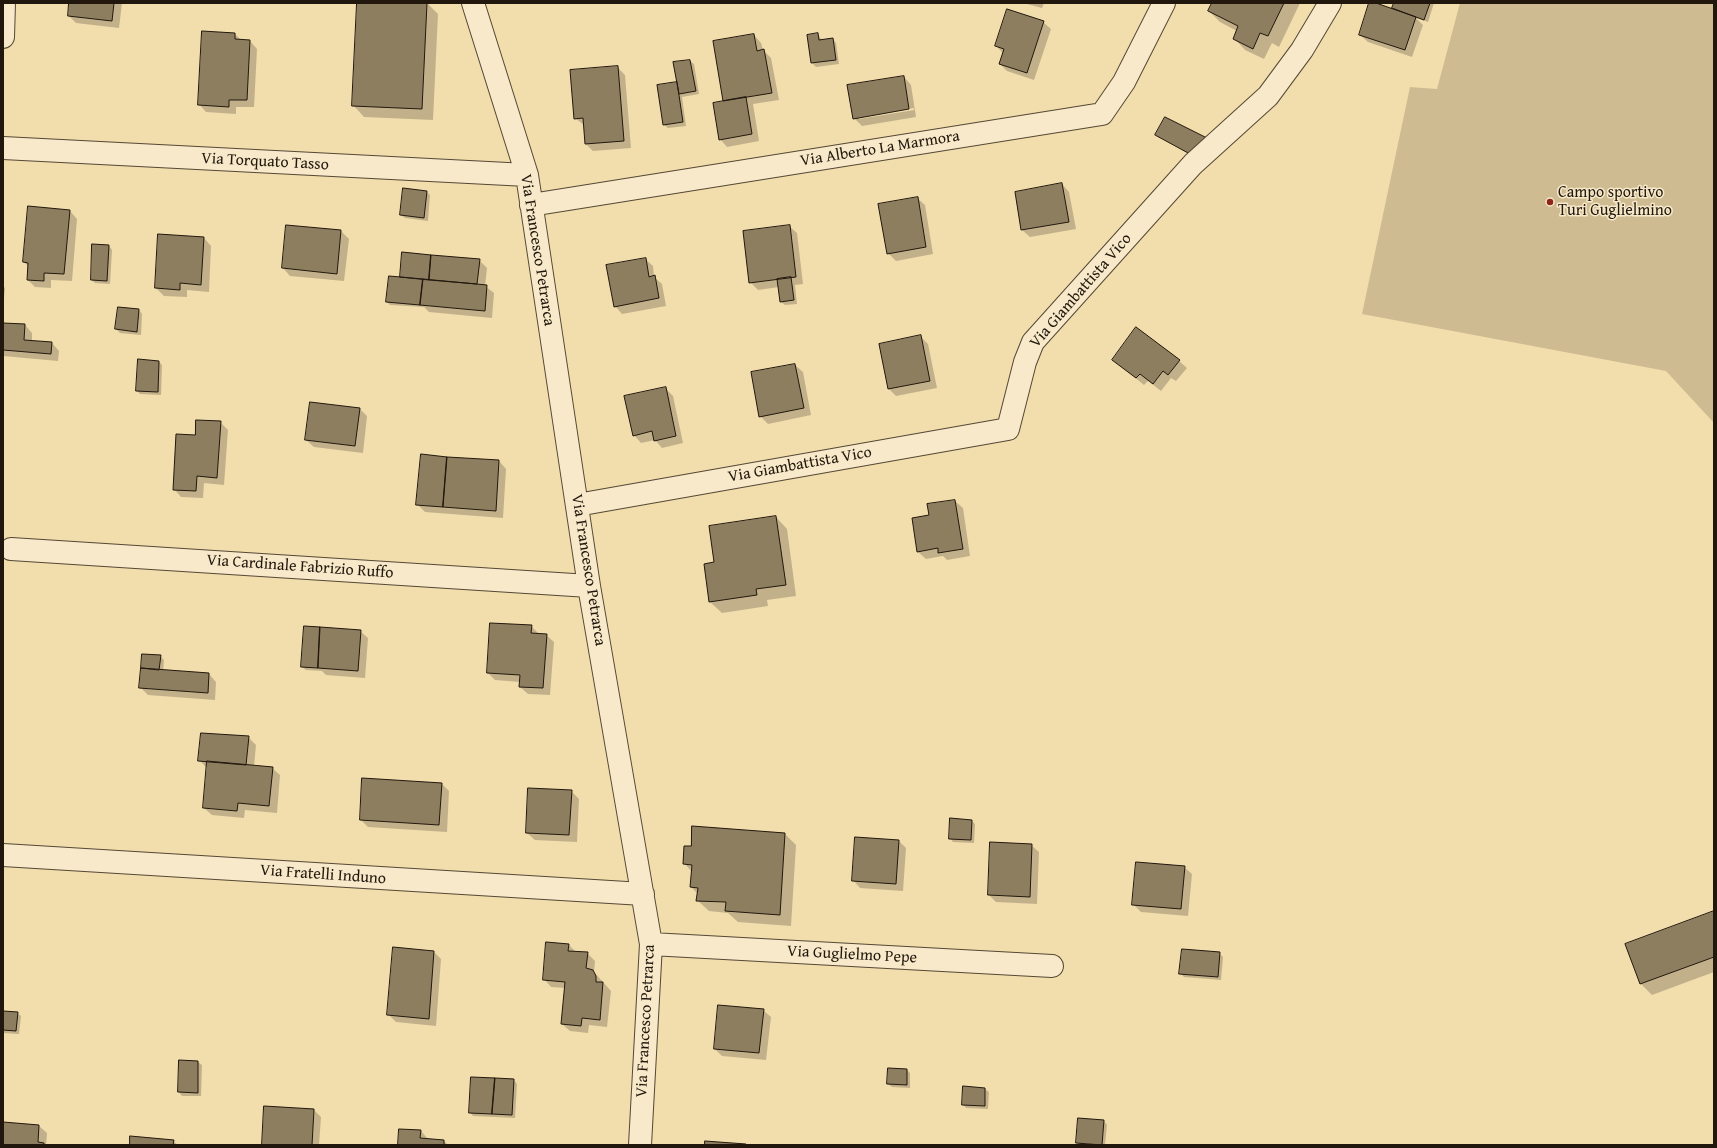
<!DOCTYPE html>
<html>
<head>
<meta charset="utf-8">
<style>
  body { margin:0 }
  #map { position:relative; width:1717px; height:1148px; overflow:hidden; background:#f2ddac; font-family:"Gentium Book Plus",serif }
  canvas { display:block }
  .frame { position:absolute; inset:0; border:4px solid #21170d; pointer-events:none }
</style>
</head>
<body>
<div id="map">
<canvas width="1717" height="1148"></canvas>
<div class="frame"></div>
</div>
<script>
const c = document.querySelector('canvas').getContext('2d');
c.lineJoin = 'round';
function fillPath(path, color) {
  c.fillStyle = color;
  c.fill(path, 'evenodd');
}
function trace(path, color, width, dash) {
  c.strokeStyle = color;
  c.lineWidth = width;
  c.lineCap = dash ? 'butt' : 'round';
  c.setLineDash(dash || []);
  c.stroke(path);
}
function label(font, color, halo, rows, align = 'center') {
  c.font = font + ' "Gentium Book Plus",serif';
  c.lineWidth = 3;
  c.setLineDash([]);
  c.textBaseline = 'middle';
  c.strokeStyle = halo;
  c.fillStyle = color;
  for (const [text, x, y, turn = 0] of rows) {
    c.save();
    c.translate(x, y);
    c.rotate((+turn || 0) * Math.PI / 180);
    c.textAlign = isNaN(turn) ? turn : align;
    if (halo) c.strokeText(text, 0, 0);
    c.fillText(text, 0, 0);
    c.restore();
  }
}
const green = new Path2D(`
  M1460,3h254v420l-48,-52 -304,-57 48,-227 27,2z`);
const shadow = new Path2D(`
  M70,3h52l-3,25 -43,-5 -7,-7z
  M358,3h69l11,11 -5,106 -69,-3 -11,-12z
  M1023,3h21l-2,5z
  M1213,3h87l-21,44 -7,-4 -8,16 -19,-9 -11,-12 3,-7 -17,-9 -11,-11z
  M1371,3l25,8 -3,-3 2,-5h39l-6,19 -12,-4 7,7 -11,32 -44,-15 -8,-7z
  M1043,22l8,7 -17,51 -27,-9 -7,-7 3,-11 -7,-7z
  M235,34l7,7h8l7,8 -3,58h-18v7l-30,-2 -7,-8z
  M818,34l4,7 11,-2 3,4 3,21 -23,3 -4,-4 -4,-28z
  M754,35l7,8 2,7 8,8 8,42 -26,4 6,37 -32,6 -7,-8 5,-37 -11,-60z
  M690,61l4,3 5,30 -17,3 4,29 -18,2 -4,-3 -6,-39 20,-3z
  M617,67l8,8 6,73 -38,3 -7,-7 -2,-19 -9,-7z
  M904,77l7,8 5,32 -54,9 -8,-8zM914,108v2l-55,9v-2z
  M1157,135l49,3 -12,19z
  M1062,184l7,8 7,37 -46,8 -8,-7z
  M427,192l3,3 -2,26 -23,-3 -4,-3z
  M917,198l8,7 8,49 -37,7 -8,-8z
  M70,211l7,8 -5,62 -21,-1v8l-16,-1 -7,-7 1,-13 -5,-5z
  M287,226l54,5 8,8 -5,42 -54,-5 -7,-8z
  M789,226l8,7 6,51 -8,1 2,19 -12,1 -4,-3 -2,-15 -21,3 -8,-8z
  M204,238l7,8 -2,46 -22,-2v7l-23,-1 -8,-8z
  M109,246l3,4 -2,34 -15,-1 -3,-3z
  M645,259l8,7 1,11 8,7 4,22 -44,8 -7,-8z
  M479,260l8,8 -2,18 9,7 -2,25 -63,-6 -5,-5 -34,-2 -3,-3 14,-24z
  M3,286l2,2 -2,21z
  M139,310l3,4 -1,21 -21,-2 -4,-4z
  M3,324l22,1 7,8v9l20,1 7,8 -1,10 -55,-5z
  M920,336l8,8 9,44 -41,8 -7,-7z
  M1113,360l66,1 8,7 -11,13 -5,-3 -10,13 -13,-10 -4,4z
  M159,362l3,3 -1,30 -21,-1 -3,-3z
  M795,365l8,7 8,43 -43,9 -8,-8 -8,-43z
  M665,388l8,8 10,47 -21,5 -7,-8 -14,3 -7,-8z
  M360,409l7,7 -4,37 -49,-6 -8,-7z
  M220,422l8,8 -4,55 -20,-2 -1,15 -22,-1 -7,-8 22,-53z
  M499,461l7,8 -3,49 -78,-6 -8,-8z
  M955,501l8,7 7,48 -23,4 -4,-4 -17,3 -8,-7 12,-36z
  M776,517l11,12 9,67 -29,4 1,6 -46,7 -12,-11 5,-39z
  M531,626l8,8 7,1 8,7 -4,53 -22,-1 -8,-7v-5l-25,-2 -7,-7z
  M360,631l8,7 -3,40 -39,-3 -4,-4 -16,-1 -4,-3z
  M160,656l4,4 -1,11 46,3 7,8 -1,18 -67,-5 -8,-8z
  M248,737l8,8 -2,21 18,2 8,7 -3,38 -32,-3 -1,8 -32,-3 -8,-7 3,-40 -8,-8z
  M442,784l7,7 -2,41 -79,-5 -7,-7z
  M571,791l8,8 -2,43 -42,-2 -8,-7z
  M972,821l3,3 -1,19 -21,-1 -3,-4z
  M693,827l92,7 11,11 -5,81 -53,-4 -10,-9 -19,-2 -12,-11 1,-6 -7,-7 1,-15 -8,-9 8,-16z
  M899,841l7,7 -3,43 -43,-3 -7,-8z
  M1031,845l8,7 -2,52 -41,-2 -7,-7z
  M1184,867l8,7 -4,42 -47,-4 -8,-8z
  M1714,912v60l-62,23 -11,-11 -15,-39z
  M569,945l7,7 11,1 8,8 -1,11 17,19 -4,36 -18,-2 -1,8 -18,-2 -8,-7 4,-36 -15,-1 -7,-8z
  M434,952l7,7 -5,67 -40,-4 -7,-7z
  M1219,953l4,4 -2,23 -37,-3 -4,-4z
  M763,1010l8,7 -5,43 -44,-4 -7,-7z
  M3,1012l14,1 4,3 -2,18 -16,-1z
  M180,1061l18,1 4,3 -1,31h-19l-3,-4z
  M907,1070l3,3v15l-18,-1 -4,-3z
  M514,1080l3,4 -2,34 -42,-2 -3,-4z
  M985,1089l4,3 -1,17 -22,-1 -3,-4z
  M314,1110l7,7 -2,28h-56z
  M1104,1121l3,4 -2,20h-26l-2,-3z
  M3,1123l36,3 8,7 -1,12h-43z
  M421,1131l7,8 16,2 4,4h-49z
  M173,1141l5,4h-47z`);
const building = new Path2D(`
  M69,3h45l-2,18 -44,-5z
  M357,3h70l-5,106 -70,-3z
  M1212,3h72l-16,33 -8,-3 -7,16 -20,-10 5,-13 -30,-15z
  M1369,3h7l40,14 -11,33 -46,-15z
  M1394,3h36l-6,17 -32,-12z
  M1007,9l37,12 -17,52 -28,-9 5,-15 -9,-3z
  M202,31l33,2v6l15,1 -3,60h-18v7l-31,-2z
  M818,33l1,7 14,-2 3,22 -25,3 -4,-28z
  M754,34l3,17 7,-2 8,44 -49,8 -10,-60z
  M690,60l6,31 -17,3 -6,-32z
  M618,66l6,75 -39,3 -2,-26 -9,1 -4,-49z
  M904,76l5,33 -56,10 -6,-34z
  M677,82l6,40 -20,3 -6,-40z
  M746,97l6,37 -33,6 -6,-37z
  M1165,117l42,21 -17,16 -35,-19z
  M1062,183l7,39 -48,8 -6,-38z
  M403,188l24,3 -3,27 -24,-3z
  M918,197l8,50 -39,7 -9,-50z
  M28,206l42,4 -6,64 -20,-1v8l-17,-1 1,-17 -5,-1z
  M286,225l55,5 -4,44 -55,-6z
  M790,225l6,52 -47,6 -6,-52z
  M158,234l46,3 -3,48 -21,-2v7l-25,-2z
  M92,244l17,1 -2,36 -16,-1z
  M402,252l29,3 -2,25 -29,-3z
  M431,255l49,4 -3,25 -48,-4z
  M646,258l3,19 6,-2 4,23 -45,9 -8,-42z
  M389,276l34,3 -3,26 -34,-3z
  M791,277l3,23 -14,2 -3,-23z
  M423,279l64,6 -2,26 -65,-6z
  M118,307l21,2 -2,23 -22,-3z
  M3,323l22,1 -1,16 28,2 -1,12 -48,-4z
  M1136,327l44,33 -12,15 -5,-4 -10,13 -13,-10 -4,4 -24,-18z
  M921,335l9,46 -42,8 -9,-45z
  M138,359l21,2 -1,31 -22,-1z
  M795,364l9,44 -45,9 -8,-45z
  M666,387l10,49 -22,5 -2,-10 -19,5 -9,-40z
  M310,402l50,6 -5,38 -50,-6z
  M196,420l25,1 -4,57 -20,-2 -1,15 -23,-1 3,-56 19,1z
  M421,454l26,3 -4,50 -27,-2z
  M447,457l52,3 -3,51 -53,-4z
  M955,500l8,49 -25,4v-5l-21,4 -5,-34 17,-3 -2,-11z
  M776,516l10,69 -30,4 1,6 -48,7 -5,-38 10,-2 -5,-36z
  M490,623l42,2 -1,8 16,1 -4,54 -24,-1 1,-12 -33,-2z
  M304,626l16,1 -2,41 -17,-1z
  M320,627l41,3 -3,41 -40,-3z
  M142,654l19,1 -2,15 -18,-2z
  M141,668l68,5 -1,20 -69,-5z
  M201,733l48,3 -3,29 -48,-4z
  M207,761l66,6 -4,39 -31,-3 -1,8 -34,-3z
  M362,778l80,5 -3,42 -79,-5z
  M528,788l44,2 -3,45 -43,-2z
  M950,818l22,2 -1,20 -22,-1z
  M692,826l93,7 -5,82 -55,-4 1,-9 -30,-1 2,-13 -8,-1 2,-22 -9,-1 1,-18h7z
  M855,837l44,3 -3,44 -44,-3z
  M990,842l42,2 -2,53 -42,-2z
  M1136,862l49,4 -4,43 -49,-4z
  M1714,911v46l-74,27 -15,-40z
  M546,942l23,2 -1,7 20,1 -2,16 7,2 3,6v6h7l-3,38 -18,-2 -1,8 -20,-2 4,-42 -22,-2z
  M393,947l41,4 -5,68 -42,-4z
  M1182,949l38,3 -2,25 -39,-3z
  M718,1005l46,4 -5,44 -45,-4z
  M3,1011l15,1 -2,19 -13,-1z
  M179,1060l19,1v32l-20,-1z
  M888,1068l19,1v16l-20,-1z
  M471,1077l24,1 -3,36 -23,-1z
  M495,1078l19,1 -2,36 -20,-1z
  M963,1086l22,2v18l-23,-1z
  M264,1106l50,3 -2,36h-50z
  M1078,1118l26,2 -2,25 -26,-2z
  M3,1122l36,3 -1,17 6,1v2h-41z
  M399,1129l22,1 -1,8 24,2v5h-46z
  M130,1136l44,4 -1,5h-43z
  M705,1141l41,3v1h-41z`);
const minor = new Path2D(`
  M473,3l54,172 62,411 62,358 -11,201
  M3,37l1,-34
  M3,148l524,27
  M531,205l571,-91 22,-32 40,-79
  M577,505l431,-76 17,-67 8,-20 160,-178 75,-68 34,-46 28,-47
  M11,549l578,37
  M3,855l640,39
  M651,944l401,22`);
const markers = [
  [1550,202,4,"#8f2418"]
];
const streetNames = [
  ["Via Alberto La Marmora",880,149,-9],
  ["Via Torquato Tasso",265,162,3],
  ["Via Francesco Petrarca",537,250,81],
  ["Via Giambattista Vico",1081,291,-49],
  ["Via Giambattista Vico",800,465,-10],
  ["Via Cardinale Fabrizio Ruffo",300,567,4],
  ["Via Francesco Petrarca",588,570,81],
  ["Via Fratelli Induno",323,875,4],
  ["Via Guglielmo Pepe",852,955,3],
  ["Via Francesco Petrarca",646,1021,-87]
];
const poiNames = [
  ["Campo sportivo",1558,193],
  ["Turi Guglielmino",1558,211]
];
fillPath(green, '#cebb91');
fillPath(shadow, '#0003');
fillPath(building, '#8e7e60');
trace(building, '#21170d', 1);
trace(minor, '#554835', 24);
trace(minor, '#f7e9c9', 22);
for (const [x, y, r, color] of markers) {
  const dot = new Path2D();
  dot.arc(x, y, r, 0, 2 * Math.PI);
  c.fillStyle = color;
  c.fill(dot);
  trace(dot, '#f7e9c9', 1.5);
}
label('16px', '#21170d', '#f7e9c9', streetNames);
label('16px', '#21170d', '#f7e9c9', poiNames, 'left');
</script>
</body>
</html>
